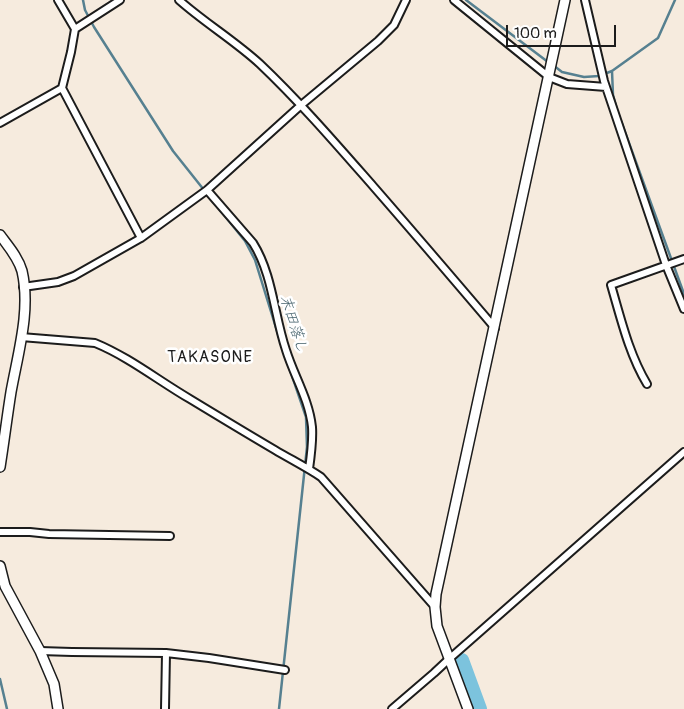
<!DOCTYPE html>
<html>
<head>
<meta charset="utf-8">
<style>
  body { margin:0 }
  #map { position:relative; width:684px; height:709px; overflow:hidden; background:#f6ebde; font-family:Pangolin,sans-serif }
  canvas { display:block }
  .scale { position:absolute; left:506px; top:25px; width:110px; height:22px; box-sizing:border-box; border:2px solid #1c1c1c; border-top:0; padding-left:6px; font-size:15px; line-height:18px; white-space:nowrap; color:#1c1c1c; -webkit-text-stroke:4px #fff; paint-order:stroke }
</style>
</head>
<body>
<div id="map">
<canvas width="684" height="709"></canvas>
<div class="scale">100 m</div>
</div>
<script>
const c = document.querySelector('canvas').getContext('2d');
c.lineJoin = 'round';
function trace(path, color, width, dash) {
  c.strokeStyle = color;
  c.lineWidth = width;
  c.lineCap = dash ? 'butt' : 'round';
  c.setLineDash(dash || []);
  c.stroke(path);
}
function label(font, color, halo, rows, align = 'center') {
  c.font = font + ' Pangolin,"Klee One",sans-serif';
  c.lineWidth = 5;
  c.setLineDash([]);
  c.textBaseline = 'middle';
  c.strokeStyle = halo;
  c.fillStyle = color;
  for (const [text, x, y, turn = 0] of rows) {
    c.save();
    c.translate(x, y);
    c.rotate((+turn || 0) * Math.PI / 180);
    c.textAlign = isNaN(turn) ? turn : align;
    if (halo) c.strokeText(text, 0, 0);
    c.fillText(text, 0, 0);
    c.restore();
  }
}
const stream = new Path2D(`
  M83,0l2,10 9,17 79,124 31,39
  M466,0l82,62
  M553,65l9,7 22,5 15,-1 13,-5 46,-33 17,-38
  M612,71l1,24 3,11
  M621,121l63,173
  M220,210l25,31 10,19 26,84
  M0,679l7,30
  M279,709l28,-262 -1,-30 -16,-47`);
const river = new Path2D(`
  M462,660l18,49`);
const street = new Path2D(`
  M58,0l17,29 -4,23 -9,36 79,150
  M179,0c26,23 56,41 81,64 40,38 77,81 113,122 41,47 82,95 122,142
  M454,0l95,77 18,7 39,3
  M585,0l19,81 62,184 18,44
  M75,29l45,-29
  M0,123l62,-35
  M207,190l46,53c20,32 21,72 33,107 8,26 23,49 26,77 1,14 -1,28 -3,42
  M23,287l35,-5 16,-6 67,-38 66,-48 93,-84 78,-65 16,-16 12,-25
  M21,337l74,6c34,14 64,38 95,56 28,17 56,34 85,51 15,9 31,17 46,27l114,130
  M647,384c-18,-30 -26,-65 -36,-99l73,-26
  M0,532h30l19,2 121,2
  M40,651l32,1 94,1 43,5 76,12
  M165,709l1,-56
  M392,709l42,-36 15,-14 235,-207`);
const secondary = new Path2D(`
  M0,235c8,11 18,22 22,36 9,39 -4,82 -11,121 -4,25 -7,50 -11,75
  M0,566l5,20 35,65 14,33 4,25
  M468,709l-31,-83 -2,-19 1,-13 129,-594`);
const waterNames = [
  ["末田落し",293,324,72]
];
const quarterNames = [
  ["TAKASONE",210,358]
];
trace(stream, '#568090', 2.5);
trace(river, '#7cc3dd', 14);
trace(street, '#1c1c1c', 10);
trace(secondary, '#1c1c1c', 12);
trace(street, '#fff', 6);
trace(secondary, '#fff', 9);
label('italic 15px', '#425f69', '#fff', waterNames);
c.letterSpacing = '1px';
label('16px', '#1c1c1c', '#fff', quarterNames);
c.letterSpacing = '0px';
</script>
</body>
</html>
